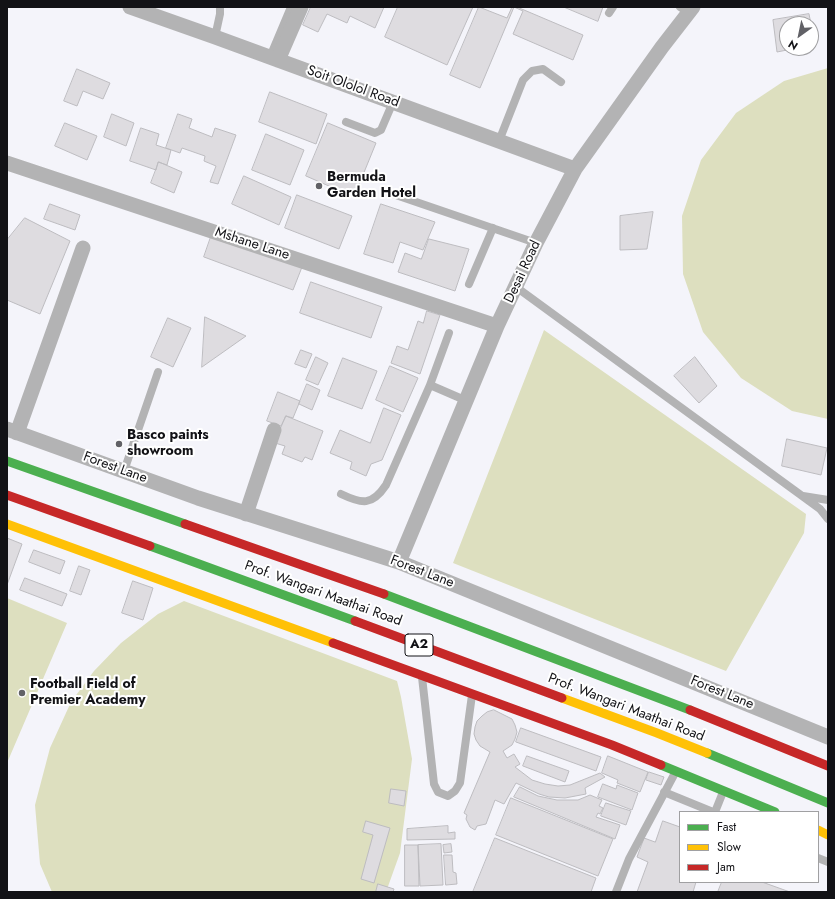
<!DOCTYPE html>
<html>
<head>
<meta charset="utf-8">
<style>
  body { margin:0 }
  #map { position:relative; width:835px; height:899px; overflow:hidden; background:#f4f4fa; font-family:Jost,sans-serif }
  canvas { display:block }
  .frame { position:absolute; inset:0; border:8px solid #121216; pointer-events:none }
  .legend { position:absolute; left:679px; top:811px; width:140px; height:72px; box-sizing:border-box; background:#fff; border:1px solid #a0a0a2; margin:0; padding:5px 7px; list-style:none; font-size:12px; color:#121216 }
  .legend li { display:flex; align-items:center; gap:8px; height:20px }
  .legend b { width:20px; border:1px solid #a0a0a2 }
  .north { position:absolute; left:779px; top:16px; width:40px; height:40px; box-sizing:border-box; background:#fff; border:1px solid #a0a0a2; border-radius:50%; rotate:213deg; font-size:11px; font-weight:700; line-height:16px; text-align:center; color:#121216 }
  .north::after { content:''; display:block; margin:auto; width:14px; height:18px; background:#616166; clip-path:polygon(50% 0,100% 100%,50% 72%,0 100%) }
</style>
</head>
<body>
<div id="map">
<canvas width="835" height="899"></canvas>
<div class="frame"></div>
<ul class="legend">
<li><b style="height:5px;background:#4caf50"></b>Fast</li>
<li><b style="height:5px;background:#ffc107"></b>Slow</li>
<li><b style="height:5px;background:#c62828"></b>Jam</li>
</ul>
<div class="north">N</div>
</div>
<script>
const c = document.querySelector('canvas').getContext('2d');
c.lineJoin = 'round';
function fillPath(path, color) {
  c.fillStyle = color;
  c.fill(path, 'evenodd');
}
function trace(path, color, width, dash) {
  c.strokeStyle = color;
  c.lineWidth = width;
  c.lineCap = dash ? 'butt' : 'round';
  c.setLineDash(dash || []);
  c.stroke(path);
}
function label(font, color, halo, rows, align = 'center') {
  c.font = font + ' Jost,sans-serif';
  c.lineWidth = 4;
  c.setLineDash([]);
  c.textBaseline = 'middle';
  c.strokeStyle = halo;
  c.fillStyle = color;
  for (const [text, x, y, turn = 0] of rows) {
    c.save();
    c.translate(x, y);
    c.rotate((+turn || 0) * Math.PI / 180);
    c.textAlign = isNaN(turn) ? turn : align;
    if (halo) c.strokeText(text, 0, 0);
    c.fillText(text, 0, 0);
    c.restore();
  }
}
const green = new Path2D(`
  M828,68v351l-36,-8 -51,-33 -38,-46 -20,-58 -1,-58 19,-56 35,-47 48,-32z
  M544,330l262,184 -2,19 -78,138 -273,-108z
  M7,598l60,25 -60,140z
  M184,601l213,80 4,16 11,62 -12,94 -14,39h-334l-12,-28 -5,-59 15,-57 21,-46 23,-31 27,-28 37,-29z`);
const building = new Path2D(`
  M311,7h73l-9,21 -25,-12 -3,7 -20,-9 -9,18 -15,-7z
  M398,7h75l-26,58 -62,-28z
  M479,7l28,11 5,-11h5l66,28 -10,25 -60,-26 10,-23 -9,-4 -34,81 -30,-13z
  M564,7h39l-5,14z
  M809,14l2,10h-24v24h10l-20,4 -4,-32z
  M811,25l4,19 -4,1z
  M77,69l33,14 -7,16 -20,-8 -6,15 -13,-5z
  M270,92l57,22 -11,30 -57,-22z
  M112,114l22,9 -8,23 -22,-9z
  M178,114l14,5 -3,9 23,9 3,-9 21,7 -18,49 -8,-2 6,-16 -12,-5 1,-5 -23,-8 -2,5 -14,-5z
  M65,123l32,13 -10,24 -32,-14z
  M328,123l48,20 -22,54 -48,-21z
  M141,128l18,6 -3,11 15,5 -4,15 -9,-3 -2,8 -26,-9z
  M266,134l38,16 -14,35 -38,-15z
  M159,162l23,10 -8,21 -23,-10z
  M244,176l47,21 -12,28 -47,-21z
  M297,195l55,21 -13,33 -54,-21z
  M50,204l30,11 -5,15 -31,-11z
  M381,204l54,18 -12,28 -23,-8 -7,21 -29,-9z
  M653,212l-6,37 -27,1v-34z
  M25,218l45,23 -30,73 -33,-14v-60z
  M212,234l90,33 -9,23 -89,-33z
  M429,239l40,10 -14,42 -57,-19 7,-19 16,6z
  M311,282l71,25 -11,31 -71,-25z
  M427,311l13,4 -20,59 -29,-11 6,-17 11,4 10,-29 5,2z
  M205,317l41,19 -44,31z
  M168,318l23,10 -18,39 -22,-10z
  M301,350l11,4 -6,14 -11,-4z
  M316,357l12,6 -10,22 -12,-5z
  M695,357l22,29 -18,17 -25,-27z
  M343,358l34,13 -15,38 -34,-13z
  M390,366l28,12 -15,34 -27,-12z
  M307,384l13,6 -8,20 -13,-6z
  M278,392l22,9 -7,17 -7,-2 -5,10 -14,-5z
  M384,408l17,7 -19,45 -11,4 -5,12 -16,-7 2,-7 -22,-9 10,-23 30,13z
  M286,416l37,15 -11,29 -7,-3 -3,5 -20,-8 3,-8 -10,-3z
  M787,439l40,9 -6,27 -39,-9z
  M7,538l15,6 -15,41z
  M34,550l31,11 -5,13 -31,-12z
  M79,566l11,4 -9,25 -11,-4z
  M25,578l42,16 -5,12 -42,-16z
  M133,581l20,7 -10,32 -21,-7z
  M494,710l18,9 3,6 2,7 -2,7 -3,6 -9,6 4,7 7,-4 6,10 -5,3 17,13 13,4 13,2 12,-1 30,-12 5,4 -20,11 1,6 -21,4 -16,-1 -10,-3 -23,-11 -12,21 -9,-4 -9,24 -9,2 -2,4 -5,-3 -4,-8 1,-4 -3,-2 26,-61 -10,-6 -4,-6 -2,-6 1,-7 2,-6 5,-5 5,-4z
  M521,728l80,29 -5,14 -80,-29z
  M527,756l42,15 -4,11 -42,-16z
  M608,756l40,16 -8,20 -23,-9 1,-3 -16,-7z
  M649,772l15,5 -3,8 -15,-5z
  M603,784l13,5 1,-4 21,8 -6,17 -34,-13z
  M520,787l18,9 19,4h21l12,-5 12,5 -3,6 4,2 -3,6 -2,-1 -2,4 24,8 -5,14 -101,-42z
  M391,789l15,2 -2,15 -15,-3z
  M511,798l102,41 -15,37 -102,-41z
  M606,803l25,8 -5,14 -25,-9z
  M366,821l24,7 -16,55 -13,-4 12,-44 -10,-3z
  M663,821l17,6v55h16l-3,10h-56l11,-30 -11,-5 7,-19 11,4z
  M448,826v7l7,-1v7l-48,1v-11z
  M495,838l101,40 -5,14h-118z
  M441,844l2,41 -23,1 -2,-41z
  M451,844l1,8 -8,1 -1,-8z
  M405,845h13l1,41h-14z
  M444,855h8l1,17 3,1 1,11 -11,1z
  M722,882h40l28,10h-72z
  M378,884l16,5 -1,3h-17z`);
const lane = new Path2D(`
  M680,7l9,6
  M609,13l4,-6
  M215,37l5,-23v-7
  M270,57l21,-50
  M346,122l29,11 6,-3 12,-28
  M499,141l24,-61 9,-9 11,-2 18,13
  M387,192l149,51
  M469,284l24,-56
  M516,287l304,222 8,10
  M430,385l19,-52
  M124,471l34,-99
  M341,494c21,10 31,12 45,-9l44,-100 37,16
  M803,496l25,4
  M422,677l12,107 4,8 10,4 7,-5 5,-8 12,-88
  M664,792l49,20
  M715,812l8,-20
  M818,858l10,4
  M616,892l13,-33 46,-86`);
const street = new Path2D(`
  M130,7l85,30 360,132
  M278,60l23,-53
  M7,163l490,163
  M7,429l191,69 201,64 429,175
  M17,433l66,-185
  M246,514l28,-84
  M399,562l98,-236 39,-83 39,-74 87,-122 31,-40`);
const fast = new Path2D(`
  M7,461l178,63
  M150,546l205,75
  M384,594l306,116
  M707,753l121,50
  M661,765l114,47`);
const slow = new Path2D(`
  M7,524l326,119
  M562,698l95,35 50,20
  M818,830l10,5`);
const jam = new Path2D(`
  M7,495l143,51
  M185,524l199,70
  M355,621l207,77
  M333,643l279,102 49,20
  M690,710l138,56`);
const markers = [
  [319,186,4,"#616166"],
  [119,444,4,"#616166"],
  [22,693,4,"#616166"]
];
const shields = [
  [419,645,28]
];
const shieldNames = [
  ["A2",419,645]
];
const streetNames = [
  ["Soit Ololol Road",353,87,20],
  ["Mshane Lane",252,244,18],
  ["Desai Road",523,272,-65],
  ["Forest Lane",115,468,20],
  ["Forest Lane",422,572,21],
  ["Prof. Wangari Maathai Road",323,594,20],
  ["Forest Lane",722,693,22],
  ["Prof. Wangari Maathai Road",626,708,21]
];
const poiNames = [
  ["Bermuda",327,178],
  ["Garden Hotel",327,194],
  ["Basco paints",127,436],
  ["showroom",127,452],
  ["Football Field of",30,685],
  ["Premier Academy",30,701]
];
fillPath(green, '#dddfbf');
fillPath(building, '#dedce0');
trace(building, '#bdbcc0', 1);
trace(lane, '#b3b3b4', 8);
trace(street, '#b3b3b4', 15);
trace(fast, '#4caf50', 9);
trace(slow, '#ffc107', 9);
trace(jam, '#c62828', 9);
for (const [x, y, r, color] of markers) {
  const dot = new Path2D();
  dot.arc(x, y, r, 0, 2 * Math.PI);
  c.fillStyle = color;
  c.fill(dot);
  trace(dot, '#fff', 1.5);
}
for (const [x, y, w] of shields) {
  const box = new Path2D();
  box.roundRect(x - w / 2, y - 11, w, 22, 3);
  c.fillStyle = '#fff';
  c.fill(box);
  trace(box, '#121216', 1);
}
label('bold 13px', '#121216', null, shieldNames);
label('14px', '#121216', '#fff', streetNames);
label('bold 14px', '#121216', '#fff', poiNames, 'left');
</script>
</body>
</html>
